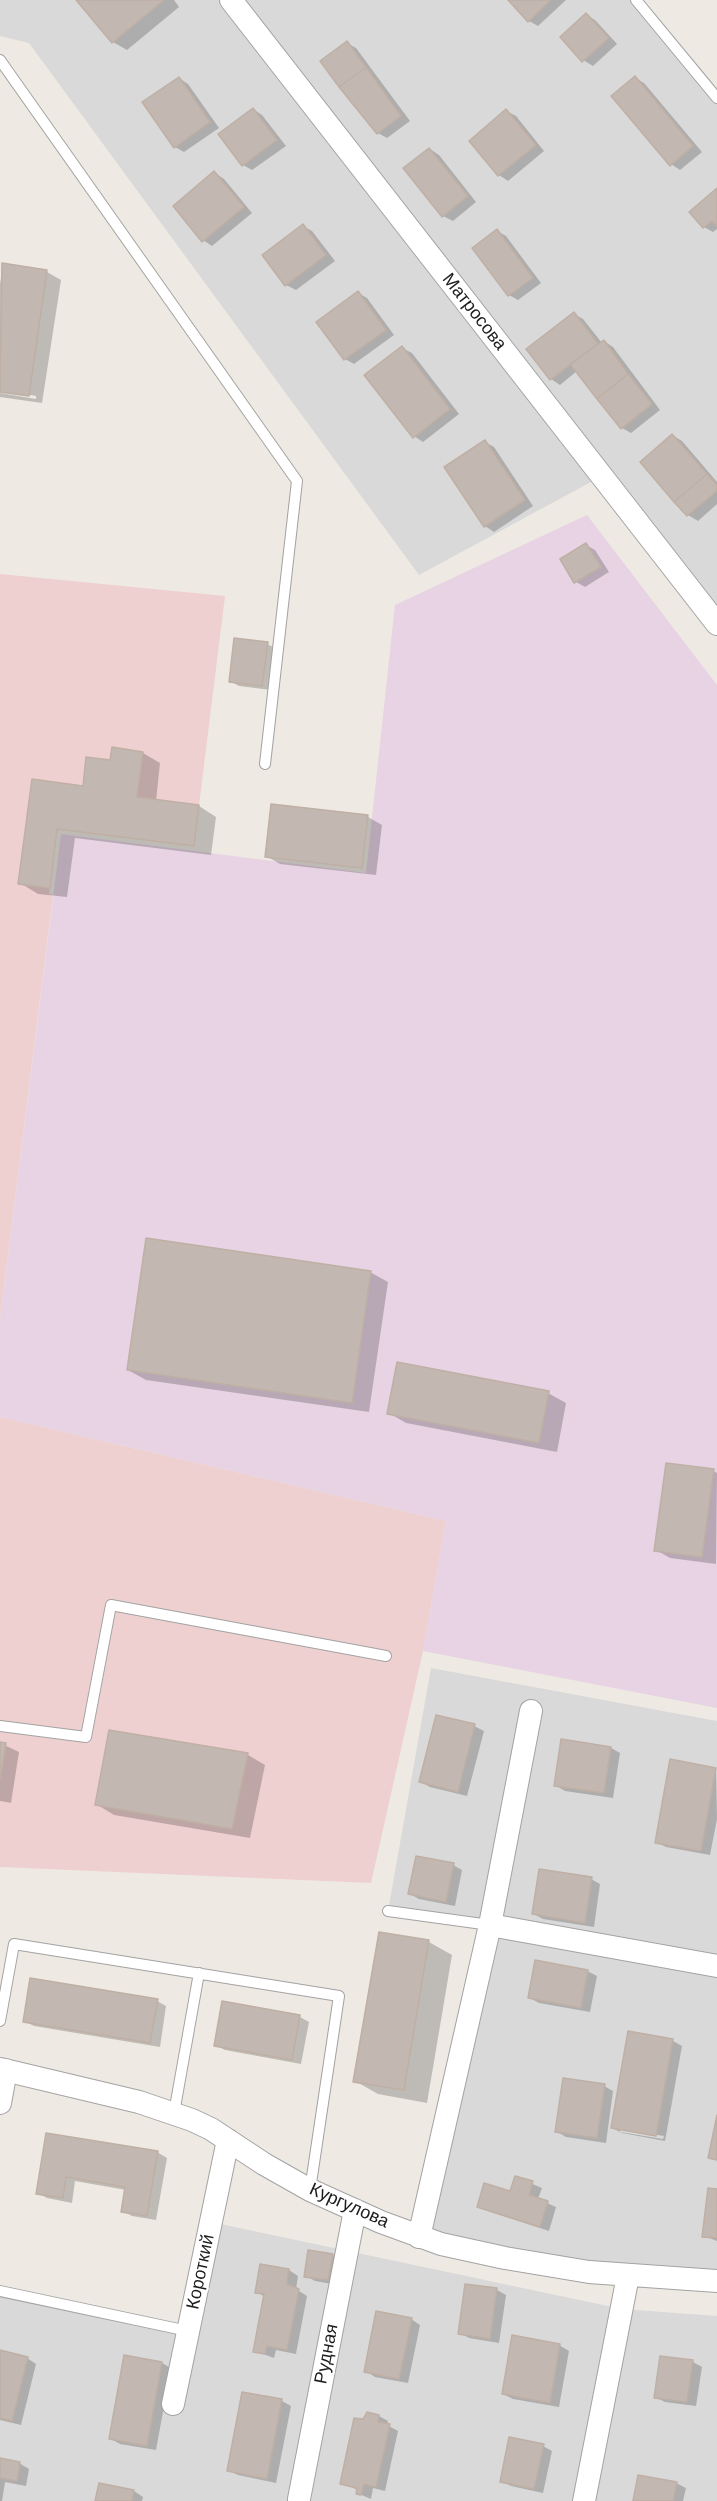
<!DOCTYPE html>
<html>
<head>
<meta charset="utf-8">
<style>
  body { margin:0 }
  canvas { display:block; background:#eee9e2 }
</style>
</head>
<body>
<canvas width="717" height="2501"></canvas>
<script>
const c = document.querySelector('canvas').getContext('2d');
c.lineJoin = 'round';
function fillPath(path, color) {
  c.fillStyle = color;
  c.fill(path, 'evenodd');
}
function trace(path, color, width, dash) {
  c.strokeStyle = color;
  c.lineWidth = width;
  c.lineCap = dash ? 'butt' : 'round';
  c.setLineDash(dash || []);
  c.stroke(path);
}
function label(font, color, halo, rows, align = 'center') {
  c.font = font + ' Arial,sans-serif';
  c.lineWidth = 4.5;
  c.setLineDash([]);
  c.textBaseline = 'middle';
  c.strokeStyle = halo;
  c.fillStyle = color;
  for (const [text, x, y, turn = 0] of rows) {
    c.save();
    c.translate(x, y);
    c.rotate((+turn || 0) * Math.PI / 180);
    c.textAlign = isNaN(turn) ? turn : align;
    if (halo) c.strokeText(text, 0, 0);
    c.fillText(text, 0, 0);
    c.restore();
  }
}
const residential = new Path2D(`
  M0,0h636l81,98v526l-115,-148 -183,99 -390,-532 -29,-7z
  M431,1668l286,53v560l-298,-44 71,-312 -102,-14z
  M211,2222l411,87 95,7v185h-717v-210l188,40z`);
const commercial = new Path2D(`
  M0,574l225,22 -31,250 -137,-17 -8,65 4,1 -53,424z
  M0,1417l446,104 -23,130 -52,232 -371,-16z`);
const industrial = new Path2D(`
  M587,515l130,170v1023l-294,-57 23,-130 -446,-104v-98l61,-485 305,39 29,-268z`);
const shadow = new Path2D(`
  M78,0h96l5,7 -52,43 -14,-8z
  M510,0h56l-28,26 -9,-5z
  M586,15l9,5 22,24 -24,22 -10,-6z
  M347,43l9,5 54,73 -23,17 -9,-5z
  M179,78l9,6 31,44 -35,24 -9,-5z
  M635,78l9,5 58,69 -22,18 -9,-6z
  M253,109l9,6 24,31 -34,24 -9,-5z
  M506,111l10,5 28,35 -36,30 -9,-6 -28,-34z
  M430,149l9,6 37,47 -23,19 -10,-5 -38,-48z
  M215,173l9,6 28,34 -40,33 -9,-6z
  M717,190v39l-4,3 -9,-5z
  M303,226l9,5 23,30 -39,29 -10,-5 -22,-30z
  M497,231l9,5 35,47 -23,17 -9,-5z
  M3,265l44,7 14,8 -19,123 -42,-6v-4l36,6v-3l-36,-6v-106z
  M358,293l9,5 27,37 -40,29 -9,-5z
  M574,314l9,5 19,24 2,-2 9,6 47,63 -29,23 -9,-5 -45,-57 -17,14 -9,-6z
  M402,348l10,5 47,61 -36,28 -9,-6z
  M672,435l10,6 35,41v22l-19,17 -10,-6 -46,-53z
  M485,442l9,5 39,59 -39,26 -9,-6z
  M586,545l9,5 14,22 -24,15 -9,-5z
  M267,644l10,5 -6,41 -32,-4 -9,-5z
  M143,753l17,10 -4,38 43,5 17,11 -5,38 -136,-17 -8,59 -29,-3 -18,-11 64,-96 27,-26z
  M272,806l96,11 14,8 -6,50 -96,-11 -14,-8z
  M370,1272l18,10 -19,130 -223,-32 -18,-10z
  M548,1393l18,10 -9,49 -151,-29 -17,-10z
  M713,1471l4,2 -1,91 -46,-6 -14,-8z
  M474,1726l10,5 -17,65 -37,-9 -9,-5z
  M0,1743l19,9 -8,51 -11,-2z
  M611,1748l9,5 -7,45 -48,-7 -10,-6z
  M248,1755l17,10 -15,73 -136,-23 -18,-11z
  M716,1769l1,50 -7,36 -44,-8 -10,-5z
  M453,1865l9,5 -7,36 -36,-7 -9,-5z
  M591,1879l9,5 -6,43 -51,-8 -9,-5z
  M429,1942l23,13 -25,148 -49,-9 -23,-13z
  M587,1971l10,5 -7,36 -51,-9 -9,-5z
  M157,2001l9,5 -6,41 -126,-21 -10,-5z
  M300,2017l9,5 -8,42 -76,-14 -10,-5z
  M630,2033l43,8 9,5 -17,95 -43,-8 -10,-5zM620,2129l44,7 -1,3 -43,-7z
  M604,2086l9,5 -7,52 -40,-6 -10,-6z
  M47,2135l110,17 10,6 -11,62 -24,-4 -9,-5 3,-21 -51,-9 -3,22 -25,-5 -9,-5z
  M516,2177l26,11 -4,11 18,8 -7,24 -61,-20 -9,-5 32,-13z
  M717,2190v51l-13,-5z
  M332,2255l9,6 -3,24 -23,-4 -9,-5z
  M262,2265l27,5 9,6 -2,13 11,7 -11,58 -20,-4 -2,8 -19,-7 10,-54 -8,-5z
  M467,2285l30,5 9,5 -7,48 -30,-5 -9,-5z
  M411,2319l9,6 -12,58 -33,-6 -9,-6z
  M559,2345l10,6 -10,56 -46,-8 -10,-5z
  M0,2352l27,6 9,6 -15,61 -21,-5z
  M693,2362l9,5 -6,39 -31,-4 -10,-5z
  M162,2363l9,5 -15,82 -36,-6 -9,-5z
  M244,2393l38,8 9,5 -15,77 -38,-8 -10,-5z
  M379,2416l9,5 -1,4 11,6 -13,60 -12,-3 -2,11 -14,-6 1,-3 -17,-7z
  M543,2446l9,5 -9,42 -32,-7 -9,-5z
  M0,2460l19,3 10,6 -3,17 -21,-4 -3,19h-2z
  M676,2483l10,5 -3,13h-48z
  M134,2491l9,6 -1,4h-45z`);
const building = new Path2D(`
  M76,0h88l-52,43z
  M508,0h43l-23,22z
  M586,13l23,25 -27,24 -22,-25z
  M347,41l19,26 -27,20 -19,-26z
  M366,67l35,49 -24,18 -38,-47z
  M635,76l58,70 -23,20 -59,-70z
  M179,77l31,45 -36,26 -32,-46z
  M253,108l24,32 -35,26 -24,-32z
  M506,109l30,36 -38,31 -29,-35z
  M429,148l39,48 -26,21 -39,-49z
  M214,171l30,36 -42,35 -29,-36z
  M717,188v38l-5,-5 -9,7 -14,-16z
  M303,224l23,31 -41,31 -23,-31z
  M497,229l36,49 -25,18 -36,-48z
  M2,263l45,7 -18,126 -29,-4z
  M358,291l28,39 -42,30 -28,-38z
  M574,312l24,32 -48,36 -24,-31z
  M604,340l24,34 -31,25 -27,-35z
  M402,346l48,63 -37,29 -49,-63z
  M628,374l24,30 -31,25 -24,-30z
  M672,434l35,40 -33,28 -34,-40z
  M485,440l40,60 -41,27 -40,-60z
  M707,474l10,11v6l-30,25 -13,-14z
  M586,543l15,24 -27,16 -14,-24z
  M234,638l34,4 -6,44 -33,-4z
  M112,747l31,5 -6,45 62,8 -5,41 -137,-17 -7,59 -32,-4 14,-105 51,7 3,-29 24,3z
  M271,804l97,11 -6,53 -97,-11z
  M146,1238l225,33 -19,132 -225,-33z
  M397,1362l152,29 -10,52 -152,-29z
  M666,1463l48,6 -12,88 -48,-6z
  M436,1715l39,9 -17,68 -39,-10z
  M109,1730l139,23 -16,76 -137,-24z
  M561,1739l50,8 -7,46 -50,-7z
  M0,1742l6,1 -6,37z
  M670,1759l46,9 -15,83 -46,-8z
  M416,1856l38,7 -8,39 -38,-8z
  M539,1869l53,8 -7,46 -53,-9z
  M379,1932l50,8 -25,150 -51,-8z
  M535,1960l53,10 -7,38 -53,-10z
  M30,1978l128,21 -8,44 -127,-21z
  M222,2001l78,14 -8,45 -78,-14z
  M628,2031l45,8 -17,97 -45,-8z
  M563,2078l42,6 -8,54 -42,-6z
  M717,2115v45l-9,-2z
  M46,2133l112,18 -11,65 -26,-4 4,-25 -59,-10 -3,21 -27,-4z
  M515,2176l18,5 -4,14 19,6 -8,26 -63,-20 7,-24 26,8z
  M708,2188l9,1v49l-15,-1z
  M308,2250l25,4 -5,26 -24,-3z
  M260,2264l29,5 -2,15 12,5 -12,61 -20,-4 -2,8 -12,-2 11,-58 -9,-1z
  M465,2284l32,4 -7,51 -32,-5z
  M376,2311l36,7 -13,61 -35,-7z
  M512,2335l48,9 -10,59 -48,-9z
  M0,2350l28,7 -16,64 -12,-3z
  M124,2355l38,7 -15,84 -38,-7z
  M660,2356l33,4 -6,42 -33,-4z
  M242,2392l40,7 -15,80 -40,-8z
  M367,2412l12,3 -1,7 12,2 -14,63 -12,-3 -3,11 -5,-1 1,-6 -17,-4 14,-66 9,1z
  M509,2437l35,7 -10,45 -34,-7z
  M0,2458l20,4 -3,19 -17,-3z
  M638,2475l39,7 -4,19h-40z
  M99,2483l35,7 -2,11h-37z`);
const service = new Path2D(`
  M636,0l81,98
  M0,60l297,421 -32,283
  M0,1726l86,11 25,-132 275,51
  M388,1911l102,14
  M0,2021l14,-77 325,52 -29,194
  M174,2113l25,-140
  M0,2291l188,40`);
const minor = new Path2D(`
  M231,0l486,624
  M490,1925l227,41
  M0,2069l139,33 53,18 19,9 53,35 46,26 71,32 60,22 64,14 84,14 128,9
  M0,2103l6,-33
  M419,2237l71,-312 41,-214
  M173,2404l55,-264
  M299,2499l56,-289
  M584,2501l44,-225`);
const streetNames = [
  ["Матросова",474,312,52],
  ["Кургулова",349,2206,24],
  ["Короткий",201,2272,-78],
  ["Рудная",327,2354,-79]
];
fillPath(residential, '#dad9d9');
fillPath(commercial, '#efd0d0');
fillPath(industrial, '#e7d3e4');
fillPath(shadow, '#0003');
fillPath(building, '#c2b8b1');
trace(building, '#bfafa4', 1.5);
trace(service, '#a3a3a3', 12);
trace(minor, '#a3a3a3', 24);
trace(service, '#fff', 10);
trace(minor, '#fff', 22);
label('18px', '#1c1c1c', '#fff', streetNames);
</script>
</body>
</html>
